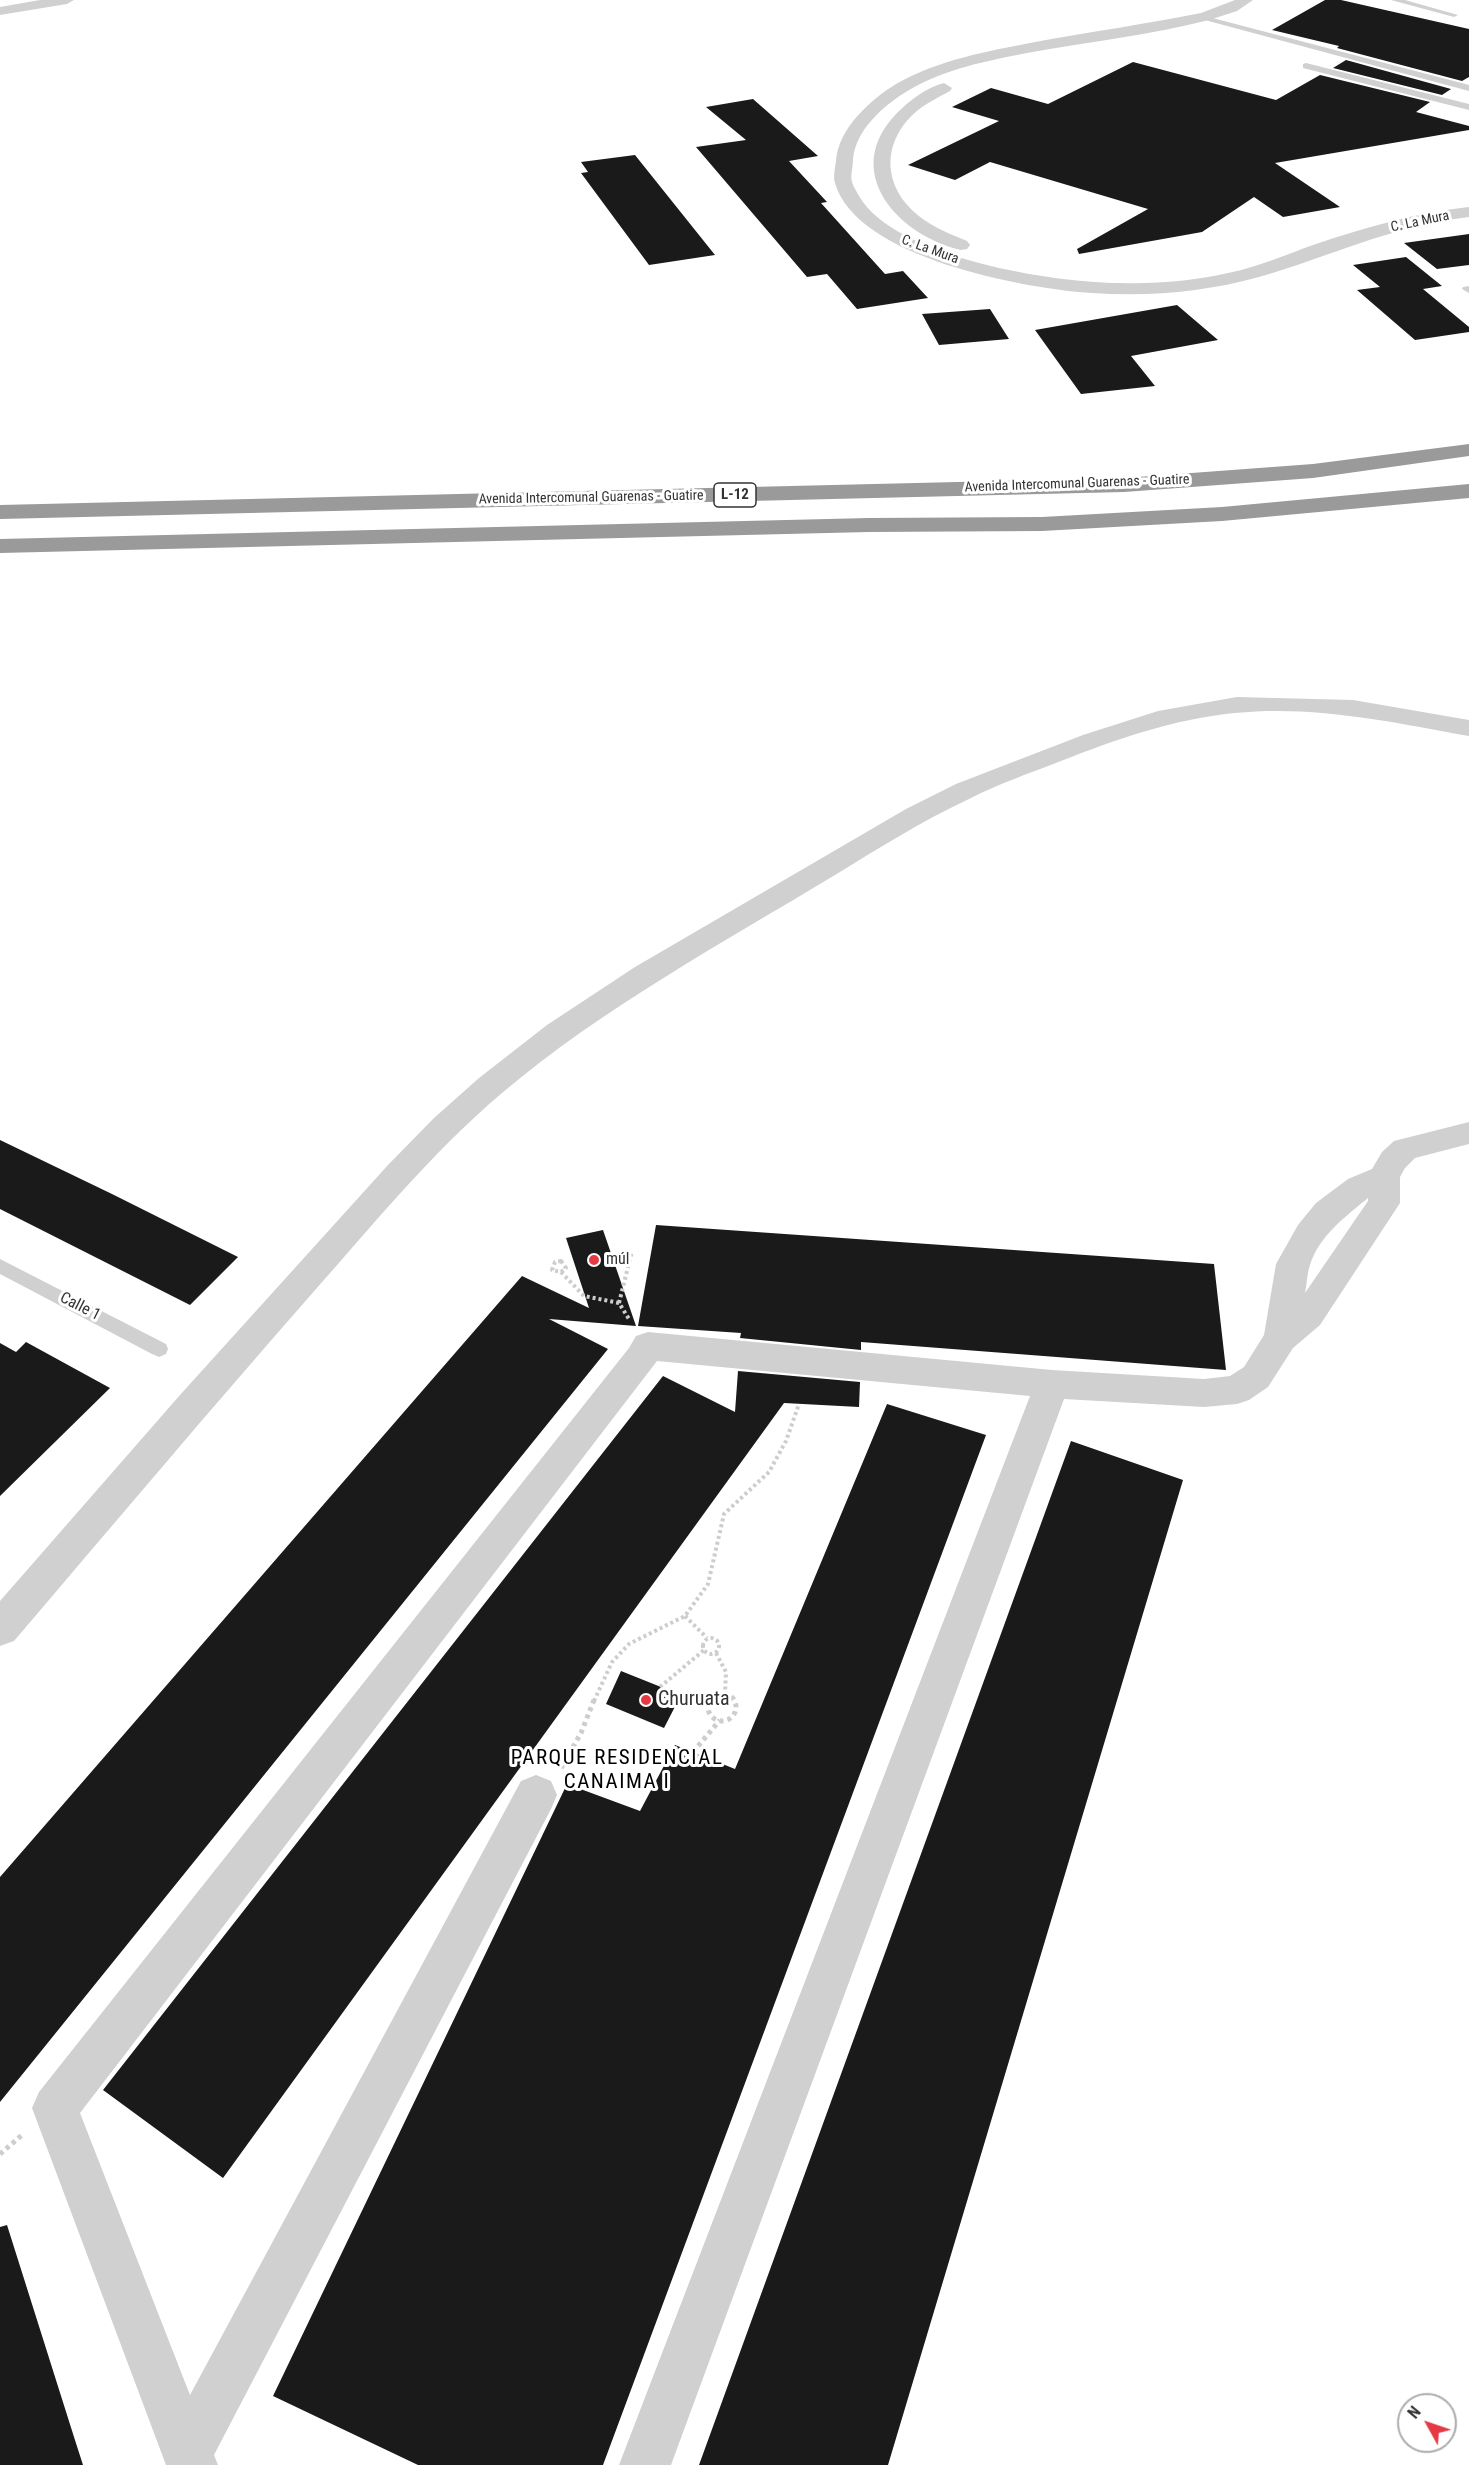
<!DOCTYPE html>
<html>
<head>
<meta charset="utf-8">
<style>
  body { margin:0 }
  #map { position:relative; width:1469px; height:2465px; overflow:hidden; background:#fff; font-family:"Roboto Condensed",sans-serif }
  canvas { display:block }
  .north { position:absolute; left:1397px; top:2393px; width:60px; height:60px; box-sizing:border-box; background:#fff; border:2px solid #adadad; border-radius:50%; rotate:310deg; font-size:16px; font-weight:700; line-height:24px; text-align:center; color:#333 }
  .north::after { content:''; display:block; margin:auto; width:21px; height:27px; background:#e63946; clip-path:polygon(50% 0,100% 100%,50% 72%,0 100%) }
</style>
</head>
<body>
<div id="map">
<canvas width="1469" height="2465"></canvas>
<div class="north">N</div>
</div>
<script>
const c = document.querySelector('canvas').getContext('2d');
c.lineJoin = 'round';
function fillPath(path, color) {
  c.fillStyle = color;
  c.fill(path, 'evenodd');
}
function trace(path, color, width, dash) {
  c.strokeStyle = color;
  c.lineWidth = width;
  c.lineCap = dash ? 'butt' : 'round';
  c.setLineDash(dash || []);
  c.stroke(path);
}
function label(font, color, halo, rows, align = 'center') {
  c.font = font + ' "Roboto Condensed",sans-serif';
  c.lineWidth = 6;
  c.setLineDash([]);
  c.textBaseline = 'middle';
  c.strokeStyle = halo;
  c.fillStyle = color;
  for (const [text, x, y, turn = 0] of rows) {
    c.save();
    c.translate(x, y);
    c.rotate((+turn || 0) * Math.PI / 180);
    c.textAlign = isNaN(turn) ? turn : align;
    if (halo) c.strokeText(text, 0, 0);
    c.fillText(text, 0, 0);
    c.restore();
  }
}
const building = new Path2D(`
  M1325,0h16l128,29v48l-7,4 -125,-33 2,-2 -67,-16z
  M1346,60l105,29 -9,6 -109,-27z
  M1133,62l143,38 44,-25 110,27 -14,10 53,14v4l-194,33 65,44 -57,10 -29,-20 -52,35 -123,22 -2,-5 71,-40 -158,-47 -35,18 -47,-15 91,-44 -47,-14 39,-19 57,16z
  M753,99l65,57 -29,5 38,41 -6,1 64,71 18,-3 25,27 -71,11 -30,-35 -20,3 -111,-130 50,-7 -40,-33z
  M635,155l80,100 -66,10 -68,-92 7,-1 -7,-10z
  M1469,234v31l-32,4 -33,-26z
  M1406,257l36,29 -19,3 46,38v5l-54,8 -58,-50 23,-3 -27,-22z
  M1177,305l41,35 -87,16 24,30 -74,8 -46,-64z
  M990,309l19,30 -70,6 -17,-31z
  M0,1140l112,54 126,63 -48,48 -190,-96z
  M656,1225l558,39 12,106 -365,-28v8l-121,-12 1,-5 -103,-7z
  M603,1230l33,96 -87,-7 59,30 -608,753v-225l522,-601 67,32 -23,-70z
  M26,1342l84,46 -110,108v-153l16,9z
  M738,1371l122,11 -1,25 -75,-4 -561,775 -120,-88 560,-714 72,36z
  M887,1404l99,31 -383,1030h-185l-145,-69 294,-612 73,27 35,-66 60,24z
  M1071,1441l112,39 -295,985h-189z
  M621,1671l60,24 -17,33 -58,-24z
  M7,2225l67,212 9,28h-83v-238z`);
const pathFar1 = new Path2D(`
  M561,1261l5,7 -5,4 -9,-2 3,-8z
  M561,1272l23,24 35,7 10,16
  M619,1303l13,-52
  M685,1616l22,22
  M703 1646a8 8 0 1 1 16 0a8 8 0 1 1-16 0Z
  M716,1653l10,19 -1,21
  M660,1687l44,-37
  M594,1701l18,-39 17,-18 56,-28 23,-32 16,-70 45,-42 17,-31 13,-37`);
const path = new Path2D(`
  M708 1707a14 14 0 1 1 28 0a14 14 0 1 1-28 0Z
  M693,1752l27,-32
  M561,1768l20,-35 13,-33
  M0,2154l22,-19`);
const lane = new Path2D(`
  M1391,0h14l53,15 -4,2z
  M1201,15l268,70v6l-268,-72z
  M1306,63l163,41v6l-166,-42v-4z
  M1469,286v7l-7,-4 1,-2z
  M0,1259l166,85 2,5 -2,5 -7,3 -7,-3 -152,-80z`);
const street = new Path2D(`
  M40,0h34l-7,4 -67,11v-8z
  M1235,0h18l-16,11 -28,9c-59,15 -121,22 -182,33 -41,8 -82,16 -118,37 -25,15 -54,40 -56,70 0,7 -3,16 -1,22 1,4 5,10 7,14 36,62 195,87 261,87 37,1 73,-2 108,-10 31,-6 59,-19 88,-29 50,-17 100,-31 153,-37v10c-78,9 -137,39 -210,60 -54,15 -110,20 -167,16 -66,-4 -236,-35 -257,-110 -2,-6 0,-15 1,-22 2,-32 34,-61 60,-77 42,-24 92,-33 139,-42 55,-10 111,-18 166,-29z
  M944,83l8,5 -2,3c-11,6 -23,12 -32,19 -33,27 -38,69 -6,100 15,15 36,23 55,31l3,4 -3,4 -6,1c-64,-15 -121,-79 -64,-137 12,-12 30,-26 47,-30z
  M1237,697l116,3 116,20v16c-77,-14 -156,-31 -234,-23 -61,6 -118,26 -174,48 -31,12 -63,23 -92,38 -47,22 -90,49 -134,76 -114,69 -231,132 -333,218 -72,61 -131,134 -193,204 -100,114 -197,229 -295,344l-14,5v-45l180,-206 208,-230 46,-47 45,-40 68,-53 88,-58 271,-158 50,-25 127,-49 75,-24z
  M1469,1122v22l-54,14 -10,10 -5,9v26l-80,122 -27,23 -25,39 -19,13 -12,4 -33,3 -140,-8 -393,1066h-52l411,-1069 -373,-35 -577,752 110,282 331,-614 15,-6 15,6 6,14 -6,14 -337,646 4,10h-52l-134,-357 7,-16 590,-744 7,-12 12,-4 404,38 152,9 26,-3 14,-9 20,-32 12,-71 22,-39 18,-22 32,-24 24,-10 10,-17 12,-11zM1368,1198v3l-63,92c2,-9 2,-20 5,-28 9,-29 36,-49 58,-67z`);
const highway = new Path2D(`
  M1469,444v12l-156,22 -189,14 -1124,27v-14l1124,-27 189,-14z
  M1469,484v14l-247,23 -180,10 -173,1 -869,21v-14l869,-21 173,-1 180,-10z`);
const markers = [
  [594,1260,6,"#e63946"],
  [646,1700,6,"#e63946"]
];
const farStreetnames = [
  ["C. La Mura",1420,222,-12],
  ["C. La Mura",930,250,20],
  ["Avenida Intercomunal Guarenas - Guatire",1077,484,-2],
  ["Avenida Intercomunal Guarenas - Guatire",591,498,-1]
];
const shields = [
  [735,495,42]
];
const shieldNames = [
  ["L-12",735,495]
];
const poiNames = [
  ["múl",606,1260]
];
const streetNames = [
  ["Calle 1",80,1307,27]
];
const nearPoinames = [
  ["Churuata",658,1700]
];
const nearNeighbourhoodnames = [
  ["PARQUE RESIDENCIAL",617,1759],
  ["CANAIMA I",617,1783]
];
fillPath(building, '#1a1a1a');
trace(pathFar1, '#cdcdcd', 4, [3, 3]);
trace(path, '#cdcdcd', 5, [4, 4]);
fillPath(lane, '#d0d0d0');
fillPath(street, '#d0d0d0');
fillPath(highway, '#9a9a9a');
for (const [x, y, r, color] of markers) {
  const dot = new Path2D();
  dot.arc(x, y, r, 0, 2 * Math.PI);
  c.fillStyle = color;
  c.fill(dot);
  trace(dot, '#fff', 2);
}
label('14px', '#333', '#fff', farStreetnames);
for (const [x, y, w] of shields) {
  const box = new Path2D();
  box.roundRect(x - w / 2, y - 12, w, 24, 4.5);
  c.fillStyle = '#fff';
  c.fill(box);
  trace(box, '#333', 1.5);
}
label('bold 15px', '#333', null, shieldNames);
label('16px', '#333', '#fff', poiNames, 'left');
label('16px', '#333', '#fff', streetNames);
label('20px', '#333', '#fff', nearPoinames, 'left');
c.letterSpacing = '1.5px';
label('21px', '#000', '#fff', nearNeighbourhoodnames);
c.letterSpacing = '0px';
</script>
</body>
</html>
